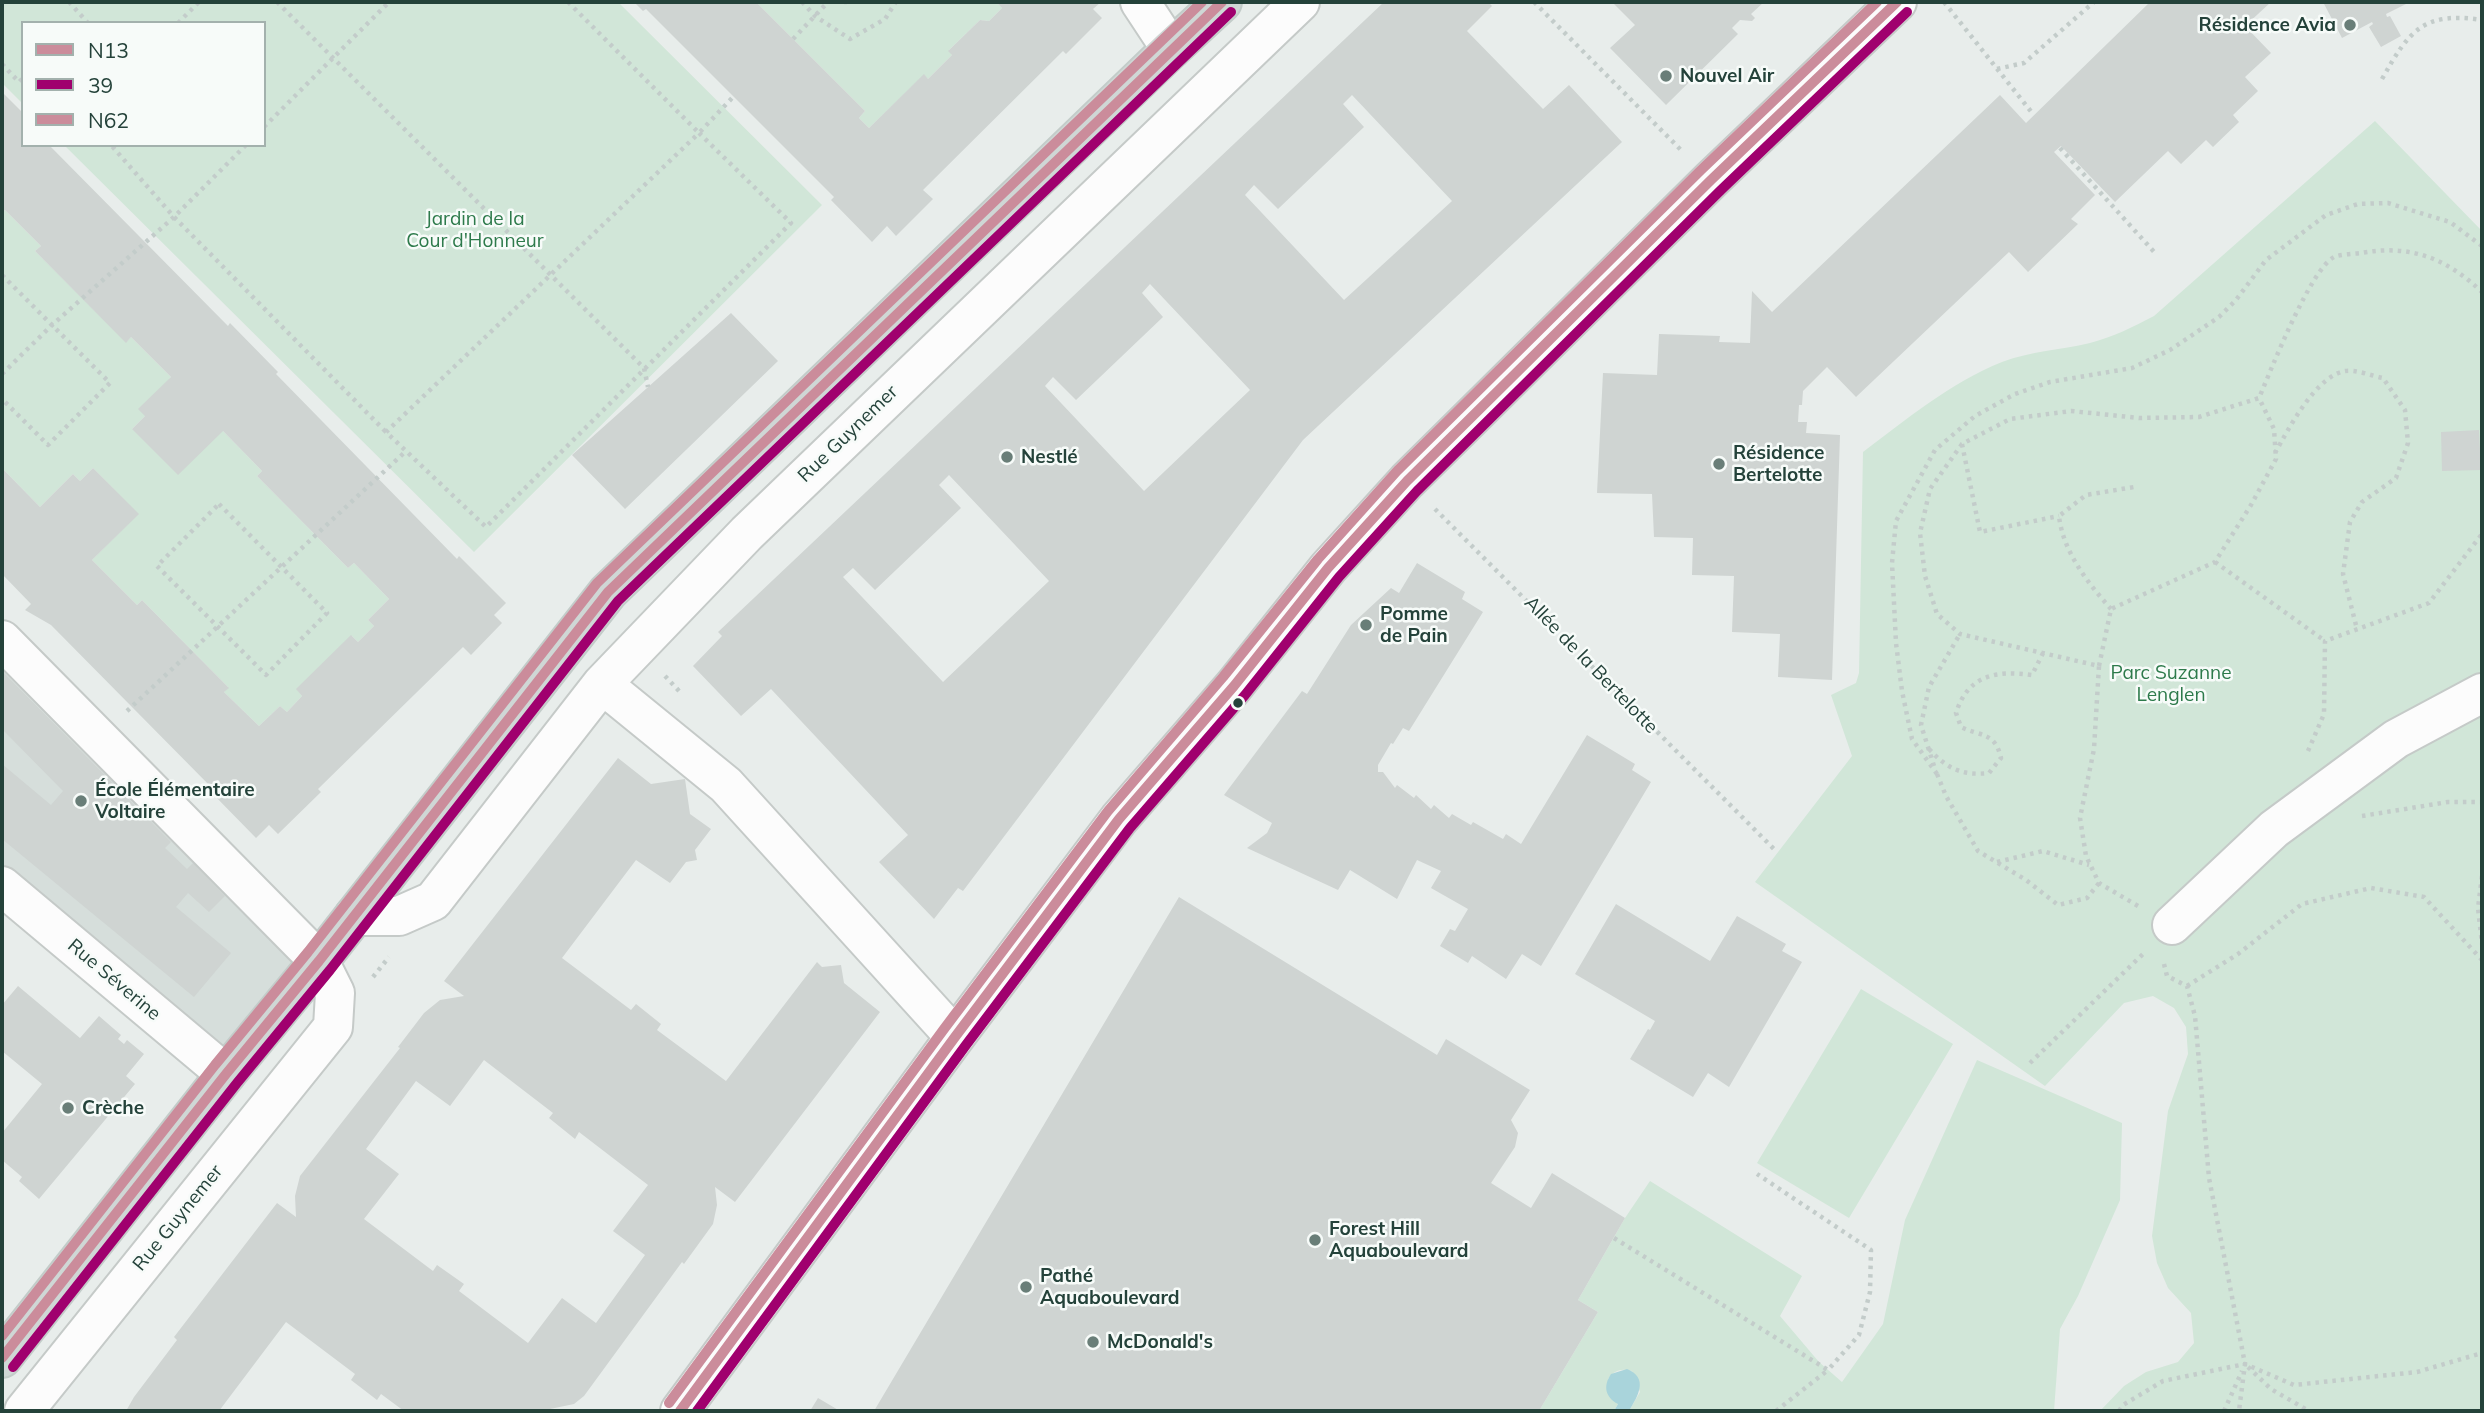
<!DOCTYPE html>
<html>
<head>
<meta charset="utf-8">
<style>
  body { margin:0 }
  #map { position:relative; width:2484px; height:1413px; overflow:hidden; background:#e8edeb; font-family:Mulish,sans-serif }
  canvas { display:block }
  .frame { position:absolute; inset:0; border:4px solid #24423a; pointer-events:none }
  .legend { position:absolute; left:21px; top:21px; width:245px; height:126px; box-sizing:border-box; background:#f7fbf9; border:2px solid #a3b1ad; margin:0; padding:9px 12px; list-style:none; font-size:21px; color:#24423a }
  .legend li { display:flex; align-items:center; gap:14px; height:35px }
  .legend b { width:35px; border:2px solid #a3b1ad }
</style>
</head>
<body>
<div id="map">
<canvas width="2484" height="1413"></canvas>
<div class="frame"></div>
<ul class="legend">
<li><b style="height:9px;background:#cb8c9b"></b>N13</li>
<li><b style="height:9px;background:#a0006e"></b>39</li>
<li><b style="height:9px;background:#cb8c9b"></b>N62</li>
</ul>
</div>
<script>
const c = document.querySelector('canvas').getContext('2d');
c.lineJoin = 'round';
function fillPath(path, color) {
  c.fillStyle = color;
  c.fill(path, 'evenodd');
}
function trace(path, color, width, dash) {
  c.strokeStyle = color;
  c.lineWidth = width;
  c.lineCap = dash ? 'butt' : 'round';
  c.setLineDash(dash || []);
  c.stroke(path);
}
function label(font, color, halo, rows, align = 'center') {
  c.font = font + ' Mulish,sans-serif';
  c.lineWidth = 5;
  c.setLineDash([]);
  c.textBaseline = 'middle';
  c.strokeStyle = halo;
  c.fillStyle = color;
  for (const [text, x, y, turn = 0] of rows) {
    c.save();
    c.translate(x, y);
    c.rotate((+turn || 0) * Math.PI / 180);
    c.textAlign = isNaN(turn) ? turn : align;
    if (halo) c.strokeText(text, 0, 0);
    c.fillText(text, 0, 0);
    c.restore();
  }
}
const built = new Path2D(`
  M2,640l317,321 -93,113 -224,-209z`);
const green = new Path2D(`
  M2,2h616l204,203 -348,347 -410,-407h200v-122h-241v81l-21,-21z
  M756,2h240l6,6 -13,13 -9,-1 -31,30 3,5 -24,24 -4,-4 -55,53 -10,-10 6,-7z
  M2375,121l107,110v1180h-382l24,-25 22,-14 32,-10 16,-19 -3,-30 -23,-25 -11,-25 -5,-27 16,-125 20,-57 -2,-27 -12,-19 -21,-12 -29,7 -79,83 -290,-204 97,-126 -21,-61 25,-12 3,-10 4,-221c44,-33 87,-69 139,-90 29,-11 58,-12 88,-19 23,-6 43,-16 64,-27z
  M5,210l36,36 -6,5 91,91 5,-5 40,40 -26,39 -13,13 91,2 39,40 -5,5 91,92 6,-5 35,36 -21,21 6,6 -16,16 -6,-6 -55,53 5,7 -15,16 -7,-6 -21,20 -35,-34 4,-5 -86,-87 -5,5 -45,-45 46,-46 -45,-46 -13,13 -7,-7 -33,33 -38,-39v-255z
  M1861,989l92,55 -104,174 -92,-55z
  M1977,1060l145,63 -2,77 -42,96 -18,33 -6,82h-425l11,-19 -8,-21c-10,-3 -18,-1 -24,8l10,25 -4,7h-75l59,-99 -20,-12 47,-82 25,-37 152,95 -22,40 39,46 23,20 41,-58 22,-104z`);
const water = new Path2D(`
  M1627,1369c22,9 11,27 2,42h-15l4,-7c-13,-7 -15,-18 -7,-30z`);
const building = new Path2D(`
  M634,2h122l109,109 -6,7 10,10 55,-54 4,5 24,-24 -4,-4 32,-31 9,1 13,-13 -6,-6h105l-8,7 9,9 -36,36 -3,-3 -140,139 10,9 -37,37 -9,-10 -15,16 -41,-42 3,-3 -188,-188 -3,2z
  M1384,2h104l4,4 -25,25 76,78 26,-24 53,57 -319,298 -340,451 -5,-3 -24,31 -55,-57 29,-27 -137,-146 -30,27 -48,-50 29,-30 -4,-4zM1352,95l100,106 -108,99 -99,-105 9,-10 24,24 86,-82 -21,-23zM1150,284l100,106 -106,101 -99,-105 8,-9 23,23 87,-83 -21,-24zM949,475l100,106 -106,101 -100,-105 10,-9 22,22 86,-82 -22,-23z
  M1612,2h152l-13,12 4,4 -3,3 -12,-1 -8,8 6,6 -72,71 -56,-57 25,-23z
  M2150,2h121l-26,24 26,27 -26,24 13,14 -25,24 6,7 -26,25 -7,-7 -25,24 -13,-13 -53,51 -54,-56 -7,6 41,43 -24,24 7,5 -50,48 -19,-20 -153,145 -29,-30 -24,24 -1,14h-3l-1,17h9l-1,11 34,2 -8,245 -54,-3 2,-43 -48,-2 2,-56 -42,-1 1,-37 -39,-1 -2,-43 -55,-1 6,-120 54,2 2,-41 61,2 -1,6 31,1 2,-52 20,21 228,-217 26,28z
  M2323,2h87l-24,12 1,3 3,-1 11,20 -20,11 -12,-20 4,-3 -1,-2 -30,16z
  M2,92l21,21v32h26l179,181 2,-3 48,49 -2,2 181,185 2,-3 47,47 -12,12 8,8 -31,32 -8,-8 -145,142 3,3 -43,42 -9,-9 -13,13 -45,-46 2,-3 -162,-164 -26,-15 6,-6 -29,-30v-106l38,39 33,-33 7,7 13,-13 46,46 -47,46 45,45 5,-5 87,88 -5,4 35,34 21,-20 7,6 15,-16 -6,-7 55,-54 7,7 16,-16 -6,-6 21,-21 -35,-36 -6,5 -91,-92 5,-5 -39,-40 -45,44 -46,-46 13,-13 -7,-7 33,-32 -40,-40 -5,6 -91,-92 6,-5 -36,-36 -3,3z
  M731,313l47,48 -153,148 -53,-54z
  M2479,430l2,40 -39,1 -1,-39z
  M1417,563l48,29 -3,7 21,13 -74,119 -6,-3 -10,16 -2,-1 -13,22v7h5l12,16 2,-3 17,13 2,-3 15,14 3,-4 15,13 3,-4 19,11 2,-3 30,17 3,-5 15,10 66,-109 48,29 -3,6 19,12 -110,184 -19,-12 -16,25 -34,-23 -4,7 -28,-17 10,-17 5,2 13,-22 -37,-21 10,-17 -24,-11 -20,39 -47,-29 -12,20 -91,-42 20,-15 5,-10 -48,-28 78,-104 5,3 44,-69 40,-37 8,5z
  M2,671l169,171 -6,6 22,21 6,-6 32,33 -16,16 -21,-19 -12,14 55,46 -37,44 -192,-158v-75l49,41 12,-14 -61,-62z
  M618,758l33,26 34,-5 5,35 21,15 -16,21 2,10 -11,2 -16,21 -34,-23 -74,98 69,52 5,-6 25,20 -4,6 69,51 91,-119 5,5 19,-2 3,18 36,29 -145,190 -20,-15 2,18 -4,19 -29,40 -2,-2 -98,134 -10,8 -24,5 3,2h-149l-23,-17 -4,6 -26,-20 4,-6 -69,-52 -67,89h-93l8,-14 43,-57 -3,-3 103,-134 19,14 -1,-21 5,-20 100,-128 -2,-1 26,-34 16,-13 24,-4 -20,-15zM484,1060l69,53 -4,5 26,21 4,-7 69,53 -35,46 32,24 -49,68 -34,-25 -34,45 -69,-52 5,-7 -27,-19 -4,6 -69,-52 35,-45 -33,-25 50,-68 34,25z
  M1179,897l258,158 9,-16 84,51 -19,30 7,13 -3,14 -24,36 40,25 21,-35 73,45 -47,82 20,12 -59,99h-665z
  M1616,904l94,57 27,-45 49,28 -4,7 20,11 -73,125 -21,-14 -15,24 -63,-38 18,-30 2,1 5,-9 -80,-47z
  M18,986l62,52 19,-22 22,19 -3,4 6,5 3,-4 17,14 -18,22 9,8 -96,115 -20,-18 3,-4 -20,-17v-27l40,-49 -40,-33v-46z
  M818,1398l22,13h-30z`);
const path = new Path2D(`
  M69,2l19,21
  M277,2l367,366 4,19
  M568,2l131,131 34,-36
  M802,2l13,14 35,23 35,-20 11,-17
  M844,2h3
  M1534,2l149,150
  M1944,2l89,112
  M178,23l21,-21
  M793,39l35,-37
  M2,64l17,18 4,-4
  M1997,69l27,-6 70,-61
  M2382,79c27,-48 41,-68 100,-59
  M264,127l125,-125
  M699,133l92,90 -305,304 -100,-95z
  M246,145l-72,72 212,215
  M2060,148l96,106
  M2,275l108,108 -62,62 -46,-46
  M2,374l49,-48 123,-109 -63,-72
  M1962,444l18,88 79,-16
  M2275,453c14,-25 41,-77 70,-82 10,-2 27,5 38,7l22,32 3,33 -12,35 -34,24 -12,20 -7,52 14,55
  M219,504l108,109 -61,62 -109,-109z
  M1435,509l340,341
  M2215,562l110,79
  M2111,609c-23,-26 -48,-57 -52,-93l27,-21 48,-8
  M2099,666l12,-57 104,-47 36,-57 25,-46 -2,-30 -15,-31
  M665,676l15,16
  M127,711l279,-260
  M1929,749c18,20 34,27 60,24l12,-15c-6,-26 -19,-21 -40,-31l-5,-14c12,-38 40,-43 76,-38l11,-22
  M2308,751l16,-37 1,-73 104,-38 53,-69
  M1934,766l-13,-41 8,-38 31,-53
  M1937,774l-25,-35 -10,-48 -6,-48 -4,-80 4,-42 39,-71 40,-34 40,-22 35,-12 82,-14 38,-18 49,-33 17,-17 30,-40 60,-45 32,-11 30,-1 62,19 32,24
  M1937,774l9,22 32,55 48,29 32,25 29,-7 12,-15
  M2362,816l86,-14h34
  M1997,862l46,-11 46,14
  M2482,876l-4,32 4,36
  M2138,906l-39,-23 -13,-27 -6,-38 14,-69 5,-83 -139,-32 -23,-20 -12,-38 -5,-43 10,-44 32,-45 48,-25 61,-8 68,7 60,-1 60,-19c12,-28 51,-128 75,-141 7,-3 19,-3 27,-4 49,-9 85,5 121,39
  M2164,964l3,12 20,10 8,30 14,162 36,186 -6,47
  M373,977l16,-20
  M2187,986l51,-32 64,-50 69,-16 53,9 58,63
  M2030,1063l114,-110
  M1614,1238l214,132 31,-35 11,-43 1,-42 -114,-76
  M2248,1367l23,22 38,22
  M1776,1411l52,-41
  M2119,1411l4,-6 40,-24 82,-17 49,21 123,-13 65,-19
  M2224,1411l18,-40`);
const minor = new Path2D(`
  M1140,2l31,47
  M2,640l317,321 16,32 -2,34 -309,384
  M602,684l124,101 229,252
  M2,886l224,188
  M354,916h45l34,-15 169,-217 145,-151 553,-531
  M2172,925l102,-96 122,-90 86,-46
  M680,1411l275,-374 164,-218 115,-133 94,-118 79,-87 304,-301 186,-178`);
const major = new Path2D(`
  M2,1358l224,-284 93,-113 289,-369 563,-543 51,-47`);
const bus1 = new Path2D(`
  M2,1358l224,-284 93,-113 289,-369 614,-590
  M680,1411l275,-374 164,-218 115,-133 94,-118 79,-87 304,-301 186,-178`);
const bus2 = new Path2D(`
  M13,1367l224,-284 93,-113 288,-369 613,-589
  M697,1411l269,-366 164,-217 115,-133 94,-118 78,-86 304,-301 186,-178`);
const bus3 = new Path2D(`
  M2,1336l213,-271 93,-113 289,-369 605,-581
  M669,1403l275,-374 164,-218 115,-134 95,-118 79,-88 304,-301 176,-168`);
const markers = [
  [2350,25,7,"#697e78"],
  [1666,76,7,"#697e78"],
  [1007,457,7,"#697e78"],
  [1719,464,7,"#697e78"],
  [1366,625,7,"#697e78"],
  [1238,703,6,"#24423a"],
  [81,801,7,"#697e78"],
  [68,1108,7,"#697e78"],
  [1315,1240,7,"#697e78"],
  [1026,1287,7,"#697e78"],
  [1093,1342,7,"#697e78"]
];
const poiNames = [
  ["Résidence Avia",2336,25,"right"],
  ["Nouvel Air",1680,76],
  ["Résidence",1733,453],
  ["Bertelotte",1733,475],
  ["Nestlé",1021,457],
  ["Pomme",1380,614],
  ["de Pain",1380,636],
  ["École Élémentaire",95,790],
  ["Voltaire",95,812],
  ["Crèche",82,1108],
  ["Forest Hill",1329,1229],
  ["Aquaboulevard",1329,1251],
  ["Pathé",1040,1276],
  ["Aquaboulevard",1040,1298],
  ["McDonald's",1107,1342]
];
const parkNames = [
  ["Jardin de la",475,219],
  ["Cour d'Honneur",475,241],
  ["Parc Suzanne",2171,673],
  ["Lenglen",2171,695]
];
const streetNames = [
  ["Rue Guynemer",848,434,-44],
  ["Allée de la Bertelotte",1591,665,46],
  ["Rue Séverine",114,980,40],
  ["Rue Guynemer",178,1218,-51]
];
fillPath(built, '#d6dedb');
fillPath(green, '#d1e6d8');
fillPath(water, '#a9d4db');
fillPath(building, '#cfd4d2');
trace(minor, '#c5cac8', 42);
trace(major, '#c3ccc9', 42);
trace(path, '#c3ccca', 4.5, [3.5, 5]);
trace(minor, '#fcfcfc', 38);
trace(major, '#cfd7d5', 38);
trace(bus1, '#cb8c9b', 10);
trace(bus2, '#a0006e', 10);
trace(bus3, '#cb8c9b', 10);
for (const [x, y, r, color] of markers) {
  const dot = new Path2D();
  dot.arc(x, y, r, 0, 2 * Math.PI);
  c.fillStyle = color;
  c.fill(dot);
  trace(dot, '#f7fbf9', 2.5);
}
label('bold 19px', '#24423a', '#f7fbf9', poiNames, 'left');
label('19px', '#2d7a4b', '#f7fbf9', parkNames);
label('19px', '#24423a', '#f7fbf9', streetNames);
</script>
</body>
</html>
